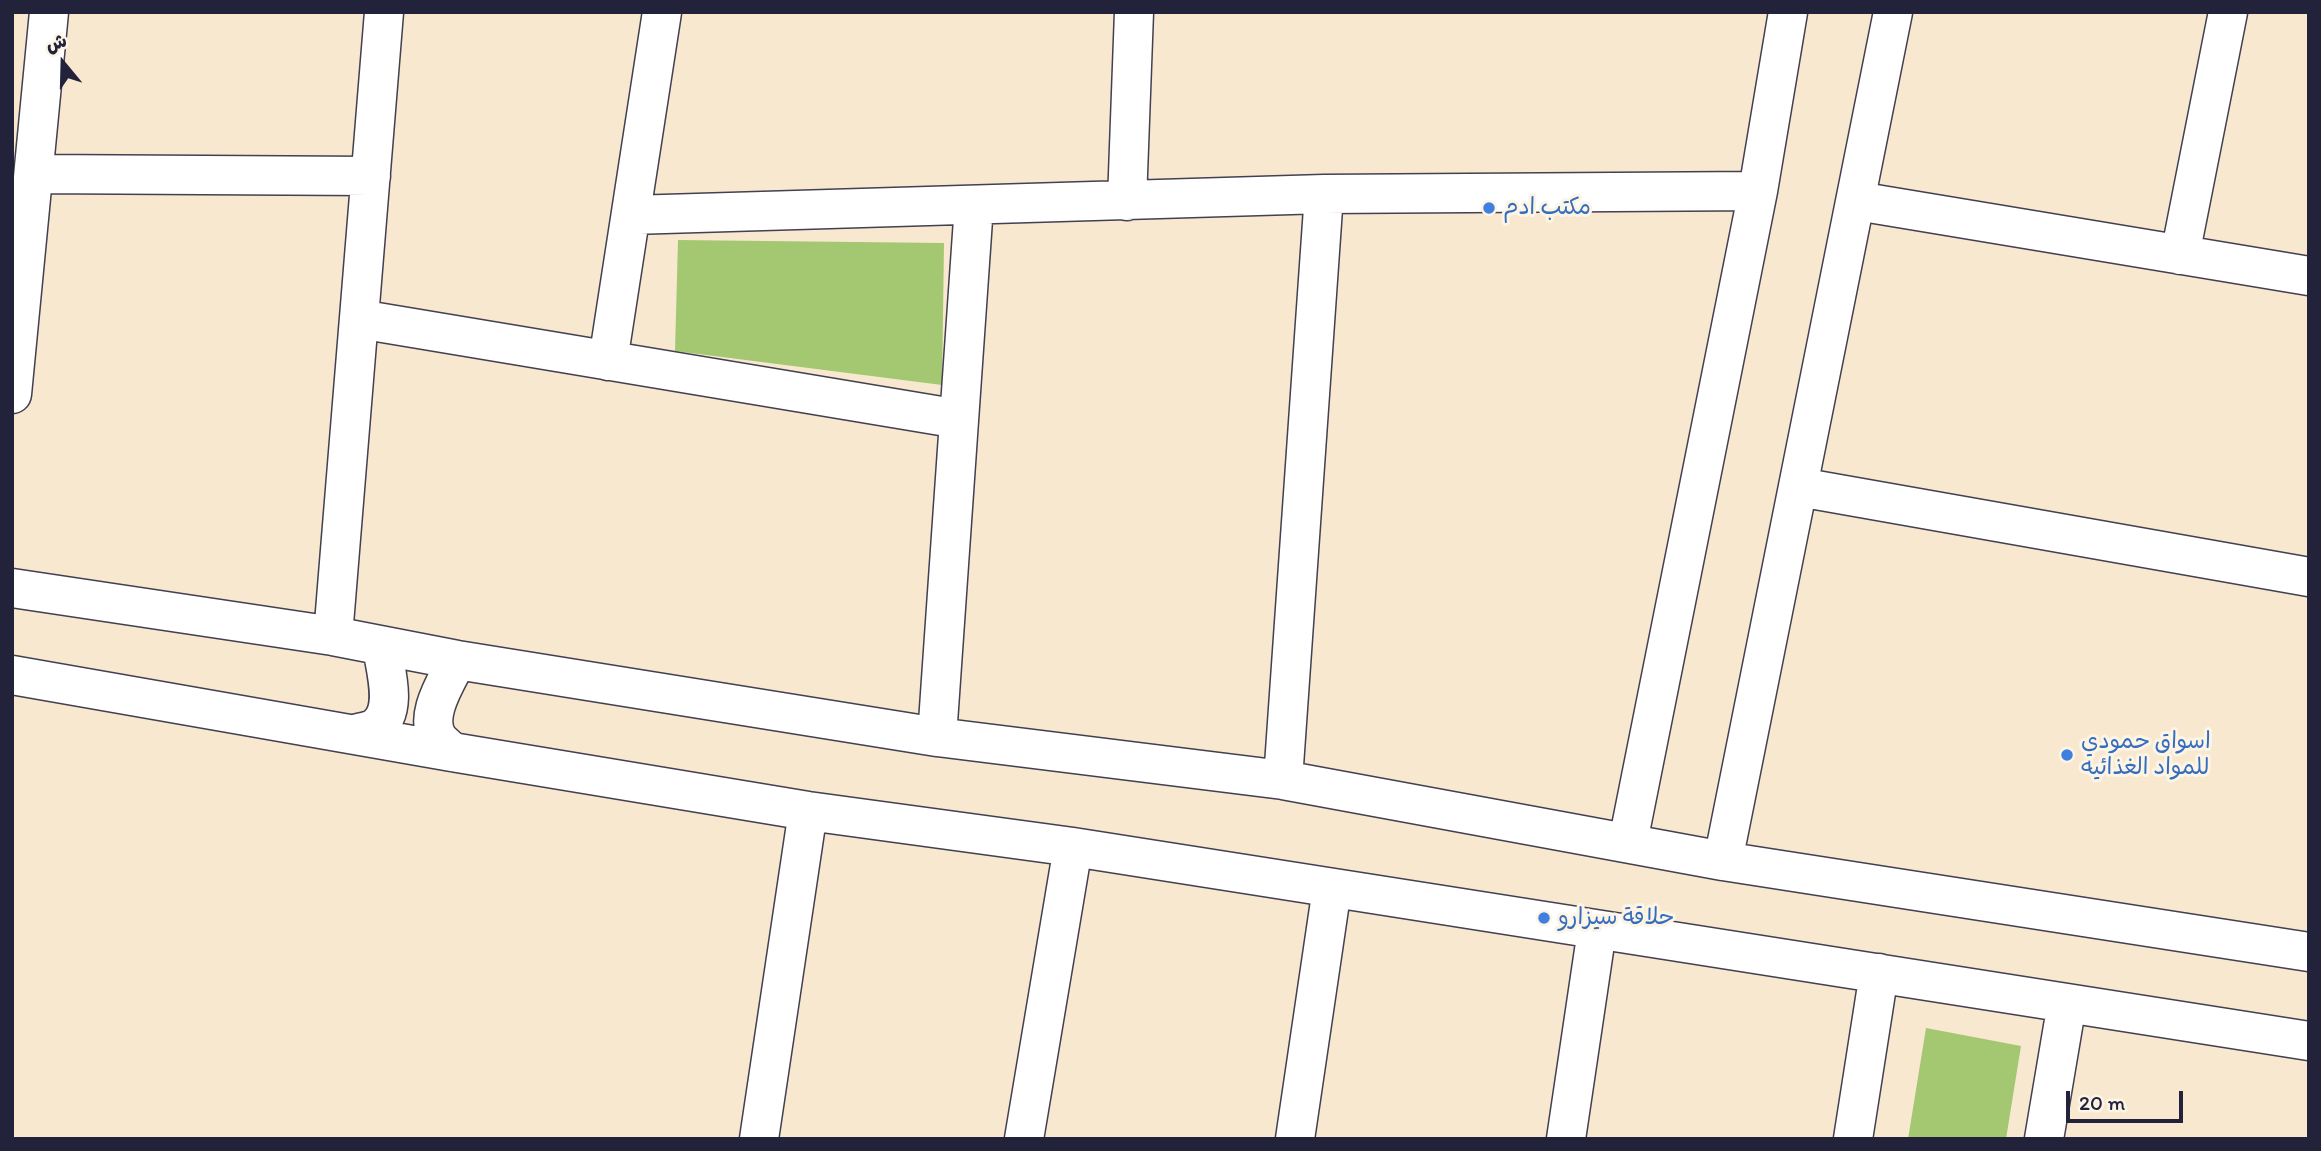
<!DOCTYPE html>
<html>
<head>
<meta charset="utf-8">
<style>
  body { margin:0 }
  #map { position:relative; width:2321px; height:1151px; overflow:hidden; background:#f8e8d0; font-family:Itim,"Playpen Sans Arabic",sans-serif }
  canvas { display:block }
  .frame { position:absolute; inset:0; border:14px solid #22223b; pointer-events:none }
  .north { position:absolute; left:28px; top:28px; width:70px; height:70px; -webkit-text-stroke:5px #fcf5e5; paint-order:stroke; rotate:341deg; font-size:19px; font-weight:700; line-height:28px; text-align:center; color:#22223b }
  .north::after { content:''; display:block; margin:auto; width:24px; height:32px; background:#22223b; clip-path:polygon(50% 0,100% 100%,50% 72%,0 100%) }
  .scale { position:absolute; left:2066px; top:1091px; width:117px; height:32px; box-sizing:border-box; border:4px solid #22223b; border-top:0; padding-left:9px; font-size:21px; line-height:24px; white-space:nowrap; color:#22223b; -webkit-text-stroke:5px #fcf5e5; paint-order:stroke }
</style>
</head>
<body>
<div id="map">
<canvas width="2321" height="1151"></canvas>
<div class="frame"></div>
<div class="north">ش</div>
<div class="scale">20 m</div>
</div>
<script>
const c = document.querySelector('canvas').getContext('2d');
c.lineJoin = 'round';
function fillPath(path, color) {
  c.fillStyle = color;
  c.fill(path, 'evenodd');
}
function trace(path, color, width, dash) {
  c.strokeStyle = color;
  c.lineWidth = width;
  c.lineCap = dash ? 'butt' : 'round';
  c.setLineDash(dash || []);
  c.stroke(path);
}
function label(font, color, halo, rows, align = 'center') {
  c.font = font + ' Itim,"Playpen Sans Arabic",sans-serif';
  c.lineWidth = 6;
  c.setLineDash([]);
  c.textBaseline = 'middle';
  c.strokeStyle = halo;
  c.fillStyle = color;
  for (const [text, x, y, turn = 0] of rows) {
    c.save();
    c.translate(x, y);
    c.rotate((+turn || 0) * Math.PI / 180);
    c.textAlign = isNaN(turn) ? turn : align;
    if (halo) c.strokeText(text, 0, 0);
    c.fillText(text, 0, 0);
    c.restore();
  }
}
const green = new Path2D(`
  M678,240l266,3 -2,142 -267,-34z
  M1926,1028l95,18 -15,93h-98z`);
const minor = new Path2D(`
  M35,174l336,2
  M1127,201l7,-189
  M1857,201l452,75
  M631,215l693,-21 434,-3
  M2180,255l48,-243
  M359,319l600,100
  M608,361l54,-349
  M12,394l37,-382
  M1799,487l510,90
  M12,588l321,48 124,24 480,77 346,43 440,81 586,91
  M333,636l51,-624
  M12,675l440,77 356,59 265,36 1236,194
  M355,734c6,-2 16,-3 21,-7 23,-16 9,-58 6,-80
  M937,737l37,-532
  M452,752c-4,-4 -9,-8 -13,-12 -17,-23 8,-59 18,-80
  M1283,780l41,-586
  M1628,842l130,-651 30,-179
  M1723,861l170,-849
  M759,1139l49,-328
  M1024,1139l49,-292
  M1295,1139l37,-251
  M1566,1139l31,-209
  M1853,1139l26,-166
  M2044,1139l23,-136`);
const markers = [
  [1489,208,7,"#3f7fe0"],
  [2067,755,7,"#3f7fe0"],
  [1544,918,7,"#3f7fe0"]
];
const shopNames = [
  ["مكتب ادم",1503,208],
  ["اسواق حمودي",2081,742],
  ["للمواد الغذائيه",2081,768],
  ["حلاقة سيزارو",1558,918]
];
fillPath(green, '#a4c872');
trace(minor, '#424051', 41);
trace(minor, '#fff', 38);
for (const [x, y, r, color] of markers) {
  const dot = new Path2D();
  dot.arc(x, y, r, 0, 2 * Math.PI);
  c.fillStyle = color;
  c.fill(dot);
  trace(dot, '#fcf5e5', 2.5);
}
label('23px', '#366cbe', '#fcf5e5', shopNames, 'left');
</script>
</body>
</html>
